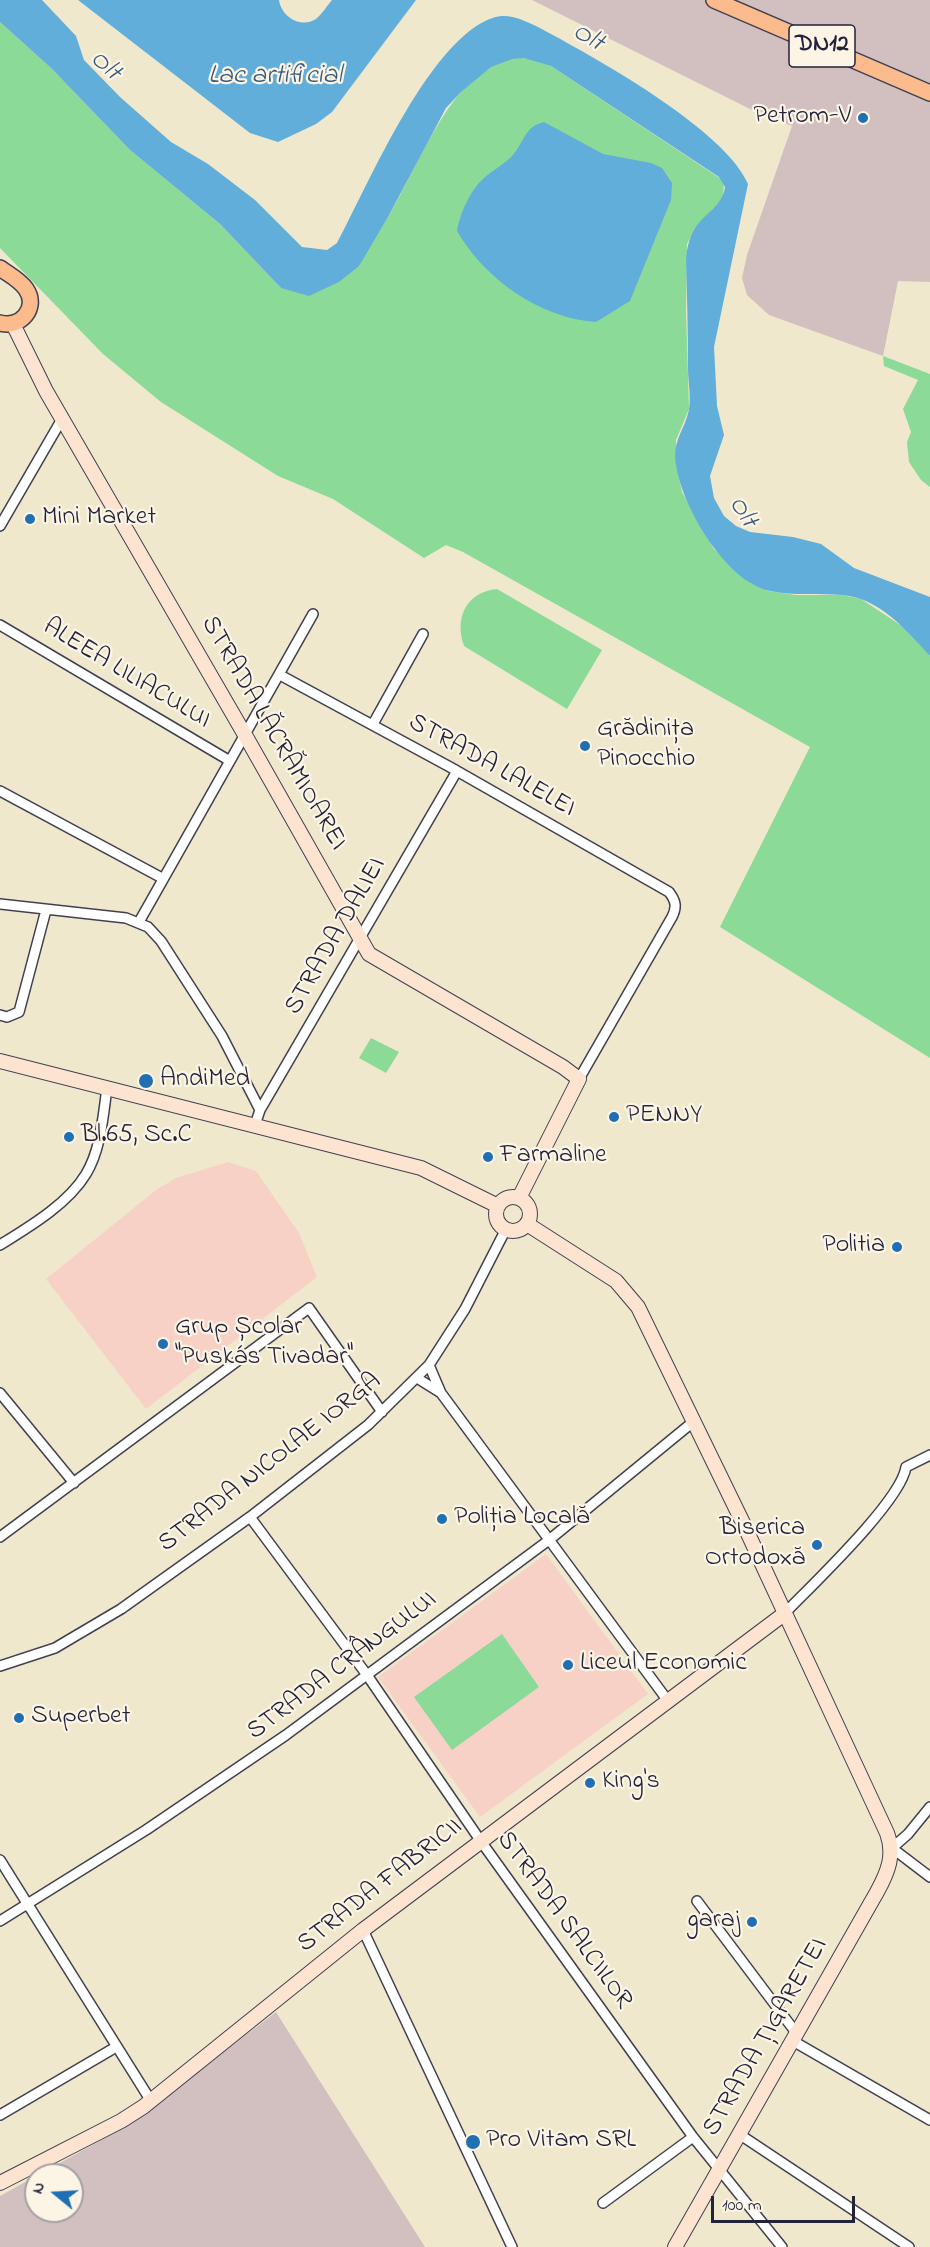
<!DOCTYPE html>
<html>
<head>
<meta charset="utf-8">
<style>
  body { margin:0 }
  #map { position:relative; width:930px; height:2247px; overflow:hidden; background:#efe8cd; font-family:"Indie Flower",sans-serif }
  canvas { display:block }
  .north { position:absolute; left:24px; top:2163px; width:60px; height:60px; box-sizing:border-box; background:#fcf5e5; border:2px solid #a5a1a1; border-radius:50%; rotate:288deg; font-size:16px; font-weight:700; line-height:24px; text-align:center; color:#22223b }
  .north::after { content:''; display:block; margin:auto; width:21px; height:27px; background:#1f6fb2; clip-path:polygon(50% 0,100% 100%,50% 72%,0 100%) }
  .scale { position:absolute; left:711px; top:2196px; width:144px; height:27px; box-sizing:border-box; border:3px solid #22223b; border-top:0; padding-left:8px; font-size:18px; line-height:21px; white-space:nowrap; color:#22223b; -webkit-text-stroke:4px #fcf5e5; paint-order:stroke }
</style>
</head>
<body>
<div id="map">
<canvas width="930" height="2247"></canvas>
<div class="north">N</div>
<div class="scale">100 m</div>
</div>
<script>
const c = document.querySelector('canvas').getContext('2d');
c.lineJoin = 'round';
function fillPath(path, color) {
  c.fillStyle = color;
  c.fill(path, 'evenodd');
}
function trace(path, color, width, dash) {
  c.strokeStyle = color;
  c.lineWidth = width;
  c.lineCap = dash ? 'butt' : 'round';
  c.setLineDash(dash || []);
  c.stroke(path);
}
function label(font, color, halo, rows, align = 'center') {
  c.font = font + ' "Indie Flower",sans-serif';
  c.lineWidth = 4.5;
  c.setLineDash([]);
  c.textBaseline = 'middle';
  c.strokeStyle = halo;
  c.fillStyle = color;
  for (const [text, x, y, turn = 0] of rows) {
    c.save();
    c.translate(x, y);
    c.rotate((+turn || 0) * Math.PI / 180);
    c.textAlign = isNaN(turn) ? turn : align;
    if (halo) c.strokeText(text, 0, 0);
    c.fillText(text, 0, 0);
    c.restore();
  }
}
const built = new Path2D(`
  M228,1162l28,9 43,62 18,44 -171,132 -100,-130 110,-89 20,-12z
  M546,1554l102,140 -168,123 -102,-140z`);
const industrial = new Path2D(`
  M532,0h398v282l-32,-1 -15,75 -114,-41 -22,-20 -5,-17 5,-23 45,-129 -38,-15z
  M276,2012l149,235h-425v-51l36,-20v35h36v-36h-34l89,-49z`);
const green = new Path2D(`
  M0,22l51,46 79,82 90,74 61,64c17,-9 85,-39 93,-50 37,-45 77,-186 150,-180 9,1 18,5 27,8l173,115 -1,17 -28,30 -8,16 -1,67 3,98 -13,31v24l6,28 32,57 38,35 16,7 28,4h46l19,4 50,33 19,24v402l-210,-131 90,-180 -347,-195 -17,-7 -22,13 -91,-59 -55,-23 -117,-74 -58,-48 -103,-106z
  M883,356l47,18v113l-9,-7 -12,-18 -2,-20 4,-10 -8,-23 15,-29 -34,-14z
  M497,589l105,61 -35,59 -103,-63c-10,-28 2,-54 33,-57z
  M371,1038l28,14 -13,21 -27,-15z
  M502,1634l37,53 -87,63 -38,-53z`);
const water = new Path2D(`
  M0,0h42l34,36 8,24 36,37 51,45 37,22 47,36 47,47 25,3 10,-7c30,-55 97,-217 164,-227 13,-1 24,5 35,10 55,29 189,103 212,158l-34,163 3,59 7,29 -14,41 4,22 10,18 12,10 14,6 43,5 28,7 33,24 76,29v59c-23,-25 -50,-58 -88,-61 -24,-2 -48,1 -72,-4 -44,-9 -88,-84 -94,-126 -4,-26 9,-34 13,-56 2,-13 -1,-28 -1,-41 0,-36 -1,-73 -2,-109 1,-11 3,-21 9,-31 10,-15 28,-23 30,-41l-6,-10 -168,-111 -27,-8 -12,1 -21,8 -30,25 -15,16 -58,109 -29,49 -20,16 -30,14 -28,-8 -61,-64 -90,-74 -79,-82 -51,-46z
  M78,0h201c2,16 21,29 37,19 6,-5 11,-13 16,-19h84l-84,112 -16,12 -38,18 -28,-9z
  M544,122l59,32 48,9 11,5 10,15 -1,17 -41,101 -34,21c-57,-4 -111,-43 -139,-91 3,-17 13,-41 27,-53 9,-8 21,-14 29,-23 11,-13 12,-29 31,-33z`);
const minor = new Path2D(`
  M0,526l62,-107
  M0,625l230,136
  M280,675l170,92 219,125c7,9 8,15 3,25l-93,162
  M373,724l50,-90
  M0,791l162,87
  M0,904l126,14 22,9 13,14 61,95 38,74
  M139,922l174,-308
  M0,1015l7,2 12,-5 27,-102
  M255,1125l5,-15 197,-339
  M0,1245c29,-18 68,-41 86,-71 15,-25 17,-58 21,-86
  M429,1365l12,28 227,308
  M417,1378l24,15
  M0,1393l74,90
  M250,1517l117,158 113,165 213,297 89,110
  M0,1537l309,-229 73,104
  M784,1614c28,-29 117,-113 122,-147l24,-12
  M0,1666l55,-18 66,-39 129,-92 118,-92 61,-60 36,-56 41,-80
  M930,1807l-22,27 -16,14 38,29
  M0,1860l151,241
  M697,1901l100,133
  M0,1921l146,-91 140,-95 263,-195 144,-118
  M363,1930l149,317
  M793,2041l137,79
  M0,2115l116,-68
  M739,2134l170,113
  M603,2203l90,-66`);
const secondary = new Path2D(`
  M13,324l33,67 199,344 124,219 194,113 16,12 -60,119
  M0,1061l421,107 77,38
  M496 1214a17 17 0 1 1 34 0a17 17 0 1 1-34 0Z
  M527,1224l89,57 22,26 106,218 143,308c8,22 1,39 -10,59l-202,355
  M0,2183l121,-62 22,-14 220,-177 421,-316`);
const primary = new Path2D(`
  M714,0l216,93
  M0,268c8,6 20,12 26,21 13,19 -6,40 -26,34`);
const markers = [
  [863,118,6,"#1f6fb2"],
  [30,519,6,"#1f6fb2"],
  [585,746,6,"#1f6fb2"],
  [146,1081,8,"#1f6fb2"],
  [614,1117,6,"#1f6fb2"],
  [69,1137,6,"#1f6fb2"],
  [488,1157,6,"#1f6fb2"],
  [897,1247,6,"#1f6fb2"],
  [163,1344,6,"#1f6fb2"],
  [442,1519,6,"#1f6fb2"],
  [817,1545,6,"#1f6fb2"],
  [568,1665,6,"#1f6fb2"],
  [19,1718,6,"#1f6fb2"],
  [590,1783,6,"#1f6fb2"],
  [752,1922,6,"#1f6fb2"],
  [473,2142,8,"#1f6fb2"]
];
const shields = [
  [822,46,66]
];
const shieldNames = [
  ["DN12",822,46]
];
const poiNames = [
  ["Petrom-V",851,118,"right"],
  ["Mini Market",42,519],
  ["Grădinița",597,731],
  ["Pinocchio",597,761],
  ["AndiMed",160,1081],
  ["PENNY",626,1117],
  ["Bl.65, Sc.C",81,1137],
  ["Farmaline",500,1157],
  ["Politia",885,1247,"right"],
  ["Grup Școlar",175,1329],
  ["\"Puskás Tivadar\"",175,1359],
  ["Poliția Locală",454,1519],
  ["Biserica",805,1530,"right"],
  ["Ortodoxă",805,1560,"right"],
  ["Liceul Economic",580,1665],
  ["Superbet",31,1718],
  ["King's",602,1783],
  ["garaj",740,1922,"right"],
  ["Pro Vitam SRL",486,2142]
];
const streetNames = [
  ["ALEEA LILIACULUI",126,675,31],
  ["STRADA LĂCRĂMIOAREI",272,734,60],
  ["STRADA LALELEI",491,767,29],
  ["STRADA DALIEI",337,937,-60],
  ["STRADA NICOLAE IORGA",271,1464,-38],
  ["STRADA CRÂNGULUI",343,1667,-37],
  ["STRADA FABRICII",381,1887,-38],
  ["STRADA SALCIILOR",563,1921,54],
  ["STRADA ȚIGARETEI",767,2038,-60]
];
const waterNames = [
  ["Olt",587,39,30],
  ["Olt",104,67,42],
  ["Lac artificial",275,78],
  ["Olt",741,513,58]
];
fillPath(built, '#f7d1c6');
fillPath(industrial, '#d2bfbf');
fillPath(green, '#8bda98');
fillPath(water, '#61aeda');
trace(minor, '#414051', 12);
trace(secondary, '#414051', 16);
trace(primary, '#414051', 18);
trace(minor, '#fff', 9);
trace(secondary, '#fde4d1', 14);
trace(primary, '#fbbb8d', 15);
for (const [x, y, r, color] of markers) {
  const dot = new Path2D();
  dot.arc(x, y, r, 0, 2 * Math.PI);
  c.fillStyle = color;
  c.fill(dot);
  trace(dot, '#fcf5e5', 2);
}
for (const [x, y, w] of shields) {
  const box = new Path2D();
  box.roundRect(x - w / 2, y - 21, w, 42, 4.5);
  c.fillStyle = '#fcf5e5';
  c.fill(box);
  trace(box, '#22223b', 1.5);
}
label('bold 24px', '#22223b', null, shieldNames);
label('26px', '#22223b', '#fcf5e5', poiNames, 'left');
label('26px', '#22223b', '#fcf5e5', streetNames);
label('italic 27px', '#3b5a7b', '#fcf5e5', waterNames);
</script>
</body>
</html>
